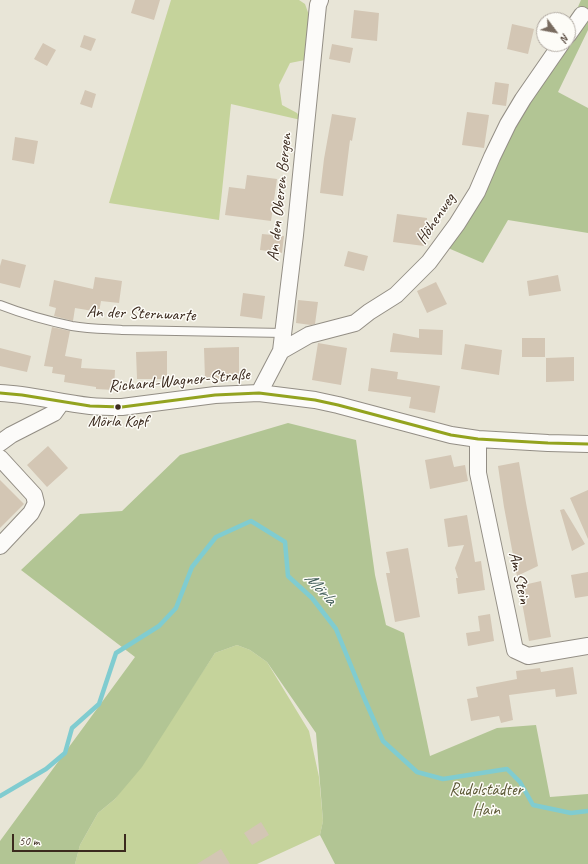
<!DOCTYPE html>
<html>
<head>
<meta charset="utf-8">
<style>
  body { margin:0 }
  #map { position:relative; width:588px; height:864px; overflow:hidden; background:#e8e5d7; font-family:Caveat,sans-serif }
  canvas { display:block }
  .north { position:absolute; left:536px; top:12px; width:40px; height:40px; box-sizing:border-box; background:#fdfcf7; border:1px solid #afa8a0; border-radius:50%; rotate:122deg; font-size:11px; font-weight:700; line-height:16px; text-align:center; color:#3b2a1e }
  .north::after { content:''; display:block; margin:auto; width:14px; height:18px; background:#786b5f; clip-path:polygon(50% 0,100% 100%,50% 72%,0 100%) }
  .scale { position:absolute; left:12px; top:834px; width:114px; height:18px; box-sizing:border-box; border:2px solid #3b2a1e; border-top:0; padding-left:5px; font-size:12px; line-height:14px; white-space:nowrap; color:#3b2a1e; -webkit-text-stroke:3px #fdfcf7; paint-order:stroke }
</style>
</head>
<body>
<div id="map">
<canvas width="588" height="864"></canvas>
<div class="north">N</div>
<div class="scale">50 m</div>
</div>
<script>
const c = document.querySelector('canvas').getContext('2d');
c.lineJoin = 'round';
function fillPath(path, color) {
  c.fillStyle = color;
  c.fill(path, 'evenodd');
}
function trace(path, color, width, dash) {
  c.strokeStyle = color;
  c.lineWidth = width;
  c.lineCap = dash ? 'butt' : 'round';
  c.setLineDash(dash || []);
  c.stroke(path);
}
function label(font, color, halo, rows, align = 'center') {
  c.font = font + ' Caveat,sans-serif';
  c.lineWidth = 3;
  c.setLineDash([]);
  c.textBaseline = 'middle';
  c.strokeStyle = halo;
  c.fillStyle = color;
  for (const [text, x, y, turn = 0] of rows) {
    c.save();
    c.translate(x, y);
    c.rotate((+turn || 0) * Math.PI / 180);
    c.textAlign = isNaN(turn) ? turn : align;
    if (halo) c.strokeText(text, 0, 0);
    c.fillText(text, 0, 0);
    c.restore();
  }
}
const green = new Path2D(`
  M171,0h128l6,4 5,14 -5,42 -15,3 -11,22 3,20 15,8 4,7 -70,-16 -12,116 -110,-17z
  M237,645l13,5 17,12 42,69 10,46 4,44 -3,14 -63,29h-182l5,-19 18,-32 17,-14 73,-105 27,-41z`);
const forest = new Path2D(`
  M581,0h7v30l-30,62 30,16v125l-80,-13 -25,43 -35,-15 71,-134 55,-98z
  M288,423l68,17 19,135 11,50 18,8 26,123 67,-28 39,-3 14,72 38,-3v70h-253l-15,-29 3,-14 -7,-88 -49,-71 -17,-12 -13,-5 -22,8 -73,114 -27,32 -17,14 -18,32 -5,19h-75v-23l135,-184 -114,-87 59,-56 42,-3 58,-56z`);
const stream = new Path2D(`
  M0,796l46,-27 19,-16 7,-25 27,-24 17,-51 43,-27 17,-18 16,-41 24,-30 35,-16 34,21 3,34 24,22 24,31 29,71 18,41 34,31 26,7 64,-10 13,13 13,23 38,8 17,-2`);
const building = new Path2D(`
  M135,0h25l-6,20 -23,-7z
  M354,10l25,3 -2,28 -26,-3z
  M512,24l22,5 -6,25 -21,-5z
  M84,35l12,4 -5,12 -11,-4z
  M43,43l13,7 -9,16 -13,-7z
  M332,44l21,4 -3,15 -21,-4z
  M495,82l14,2 -3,22 -14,-2z
  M85,90l11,4 -4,14 -12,-4z
  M467,112l22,3 -5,33 -22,-3z
  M332,114l24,4 -4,23 -2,-1 -7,56 -23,-3 4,-34z
  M15,137l23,4 -4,23 -22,-4z
  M247,175l30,4 -6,42 -46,-6 4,-28 16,2z
  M397,214l30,4 -3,28 -31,-4z
  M262,234l22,2 -2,17 -22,-3z
  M348,251l20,5 -4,15 -20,-5z
  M2,259l24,6 -6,23 -20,-5v-17z
  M558,275l3,16 -32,5 -2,-15z
  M95,277l27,4 -3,22 -18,-2 -2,11 -24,-4 -2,13 -19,-5 2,-8 -7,-2 5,-26 39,9z
  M436,282l11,22 -20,9 -10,-22z
  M243,293l22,3 -3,23 -22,-3z
  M298,300l20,2 -3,22 -4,1 -15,-2z
  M52,327l18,4 -5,25 17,3 -1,9 34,2 -1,20 -18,-1v-2l-32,-5 1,-7 -13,-2 1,-6 -9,-1z
  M419,329l24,1 -1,25 -52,-3 3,-19 26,5z
  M522,338h23v19h-23z
  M318,343l29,5 -6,37 -29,-5z
  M465,344l37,6 -3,25 -38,-6z
  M239,347v32h-34l-1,-31z
  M0,348l31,8 -4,16 -27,-6z
  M167,351v28h-30l-1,-27z
  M574,357v24l-28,1v-24z
  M371,368l27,4 -1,7 43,7 -5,27 -26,-5 2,-11 -43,-6z
  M48,446l20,22 -21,19 -20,-22z
  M451,455l3,12 11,-2 3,16 -38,8 -5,-29z
  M519,462l7,41 12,63 -21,10 -13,-69 -6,-41z
  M0,480l24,24 -24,24z
  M588,490v49l-18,-41z
  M564,509l21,35 -13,7 -12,-41z
  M467,515l8,47 6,-1 4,29 -27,4 -2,-16h2l-3,-10 9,-23 -16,2 -4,-28z
  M408,548l12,69 -25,5 -9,-49h4l-4,-21z
  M588,572v24l-13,2 -4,-23z
  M541,581l10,56 -22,4 -10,-55z
  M490,614l4,27 -26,5 -2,-13 14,-2 -2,-15z
  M573,667l4,27 -21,3 -1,-8 -46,6 4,25 -12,3 -2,-7 -28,5 -4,-22 11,-2 -2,-10 41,-8 -1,-8 24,-3 1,4z
  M261,822l8,13 -17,10 -8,-12z
  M221,849l9,15h-33z`);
const service = new Path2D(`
  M0,305c23,9 48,16 72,21 17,3 34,3 50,4l162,3`);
const minor = new Path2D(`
  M568,35l14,-20
  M281,351l28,-16 46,-12 14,-11 27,-17 33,-33 28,-38 20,-32 15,-35 16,-33 15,-25 38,-55
  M0,393c30,1 60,10 90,13 11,1 21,1 32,1l93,-12 44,-2 56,7 23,5 113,30 27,4 70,4 40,1
  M259,393l22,-42 14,-116 23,-230 2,-5
  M478,439v34l37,177 13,6 60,-10
  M0,443l11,-8 43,-22 8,-11
  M0,458l34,37 2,8 -5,10 -31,33`);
const bus1 = new Path2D(`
  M0,393l22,2 68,11 32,1 93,-12 44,-2 56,7 23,5 113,30 27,4 70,4 40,1`);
const markers = [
  [118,407,3.5,"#3b2a1e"]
];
const busNames = [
  ["Mörla Kopf",118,422]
];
const streetNames = [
  ["An den Oberen Bergen",280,197,-84],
  ["Höhenweg",436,219,-56],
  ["An der Sternwarte",141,314,2],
  ["Richard-Wagner-Straße",179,381,-5],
  ["Am Stein",519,578,78]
];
const parkNames = [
  ["Rudolstädter",486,791],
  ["Hain",486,811]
];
const waterNames = [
  ["Mörla",320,589,47]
];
fillPath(green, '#c5d39b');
fillPath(forest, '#b2c594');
trace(stream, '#80ccd0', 4.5);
fillPath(building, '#d3c6b4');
trace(service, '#938e85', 10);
trace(minor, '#938e85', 18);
trace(service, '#fcfbf9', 8);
trace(minor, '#fcfbf9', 16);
trace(bus1, '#93a31f', 3);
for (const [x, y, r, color] of markers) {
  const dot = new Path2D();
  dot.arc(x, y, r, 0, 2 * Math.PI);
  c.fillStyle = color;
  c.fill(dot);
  trace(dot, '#fdfcf7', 1.5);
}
label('16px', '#3b2a1e', '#fdfcf7', busNames);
label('17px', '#3b2a1e', '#fdfcf7', streetNames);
label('17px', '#5c5835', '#fdfcf7', parkNames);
label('italic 18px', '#445f5b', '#fdfcf7', waterNames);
</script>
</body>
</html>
